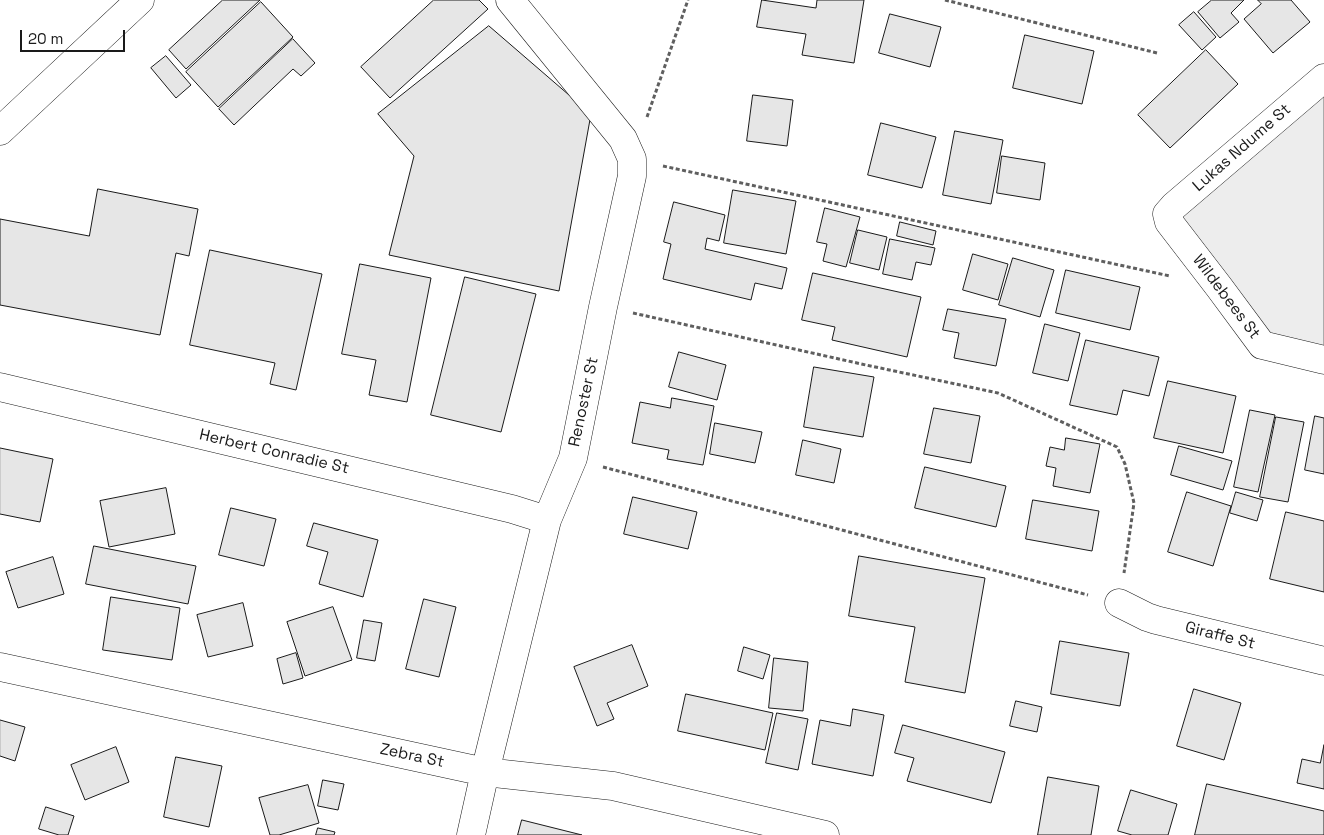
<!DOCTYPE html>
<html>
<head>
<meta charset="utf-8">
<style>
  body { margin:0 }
  #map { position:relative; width:1324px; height:835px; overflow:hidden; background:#fff; font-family:"Space Grotesk",sans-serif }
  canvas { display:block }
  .scale { position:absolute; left:20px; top:30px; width:105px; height:22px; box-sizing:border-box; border:2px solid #1a1a1a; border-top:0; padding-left:6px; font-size:15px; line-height:18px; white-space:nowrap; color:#1a1a1a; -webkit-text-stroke:4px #fff; paint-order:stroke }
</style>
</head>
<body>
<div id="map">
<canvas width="1324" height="835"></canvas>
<div class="scale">20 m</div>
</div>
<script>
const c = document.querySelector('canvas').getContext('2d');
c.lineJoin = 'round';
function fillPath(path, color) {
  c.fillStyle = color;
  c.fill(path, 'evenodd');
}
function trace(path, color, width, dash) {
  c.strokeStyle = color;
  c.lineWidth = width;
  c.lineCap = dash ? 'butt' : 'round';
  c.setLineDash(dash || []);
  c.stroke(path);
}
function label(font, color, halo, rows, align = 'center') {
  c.font = font + ' "Space Grotesk",sans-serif';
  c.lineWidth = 4;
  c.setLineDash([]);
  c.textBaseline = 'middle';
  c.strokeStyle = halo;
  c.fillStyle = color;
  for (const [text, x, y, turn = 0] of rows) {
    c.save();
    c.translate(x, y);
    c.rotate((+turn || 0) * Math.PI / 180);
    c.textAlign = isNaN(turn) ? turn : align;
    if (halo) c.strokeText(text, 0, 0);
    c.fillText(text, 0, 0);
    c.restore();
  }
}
const built = new Path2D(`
  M1324,78v282l-62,-15 -88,-139z`);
const building = new Path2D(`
  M223,0h37l-74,69 -17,-19z
  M434,0h45l9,9 -98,89 -29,-31z
  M762,0l54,8 1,-8h47l-10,63 -52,-8 4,-21 -49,-7z
  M1212,0h32l-13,13 8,9 -19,16 -22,-26z
  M1258,0h33l19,22 -37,31 -29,-34 17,-15z
  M261,2l32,35 -75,70 -32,-35z
  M1194,12l22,25 -14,13 -23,-25z
  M890,14l51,13 -11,40 -51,-14z
  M489,26l102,88 -32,177 -170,-36 25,-99 -36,-42z
  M1025,35l69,16 -12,53 -69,-16z
  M293,39l22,24 -14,13 -8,-7 -59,56 -15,-16z
  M1206,50l32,34 -68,64 -32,-33z
  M166,56l25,29 -15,13 -25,-30z
  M753,95l40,5 -6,46 -40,-5z
  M881,123l55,14 -14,51 -54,-13z
  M955,131l48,9 -12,64 -48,-9z
  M1002,156l43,7 -5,37 -43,-7z
  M98,189l100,20 -9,47 -13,-3 -16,82 -160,-30v-86l89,17z
  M733,190l63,11 -10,53 -62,-11z
  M674,202l51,13 -6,26 -12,-3 -2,11 82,19 -5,21 -27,-6 -4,17 -88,-21 8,-35 -7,-2z
  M825,208l35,9 -14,50 -23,-6 4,-17 -10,-2z
  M900,222l36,9 -3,14 -36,-9z
  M858,230l29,7 -8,33 -29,-7z
  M890,239l45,9 -4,17 -15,-3 -4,18 -29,-6z
  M210,250l112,24 -26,116 -26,-6 5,-21 -85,-18z
  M973,254l35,10 -10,36 -35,-10z
  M1013,258l41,12 -14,47 -41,-12z
  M360,264l71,14 -24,124 -38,-7 7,-35 -34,-6z
  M1066,270l74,17 -10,43 -74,-17z
  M813,273l108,24 -14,60 -75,-17 3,-13 -33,-7z
  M465,277l71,17 -35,138 -70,-17z
  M948,309l58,10 -10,47 -42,-8 5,-25 -16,-3z
  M1045,324l35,9 -12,48 -35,-8z
  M1086,340l73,17 -10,39 -26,-6 -6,25 -47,-10z
  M679,352l47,13 -9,35 -48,-13z
  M814,367l60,10 -11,60 -59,-10z
  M1168,381l68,15 -13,57 -69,-15z
  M672,398l42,8 -11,59 -36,-6 2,-9 -37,-7 8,-41 30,6z
  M934,408l46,8 -9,47 -47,-9z
  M1250,410l25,5 -17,77 -24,-5z
  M1315,416l9,2v56l-19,-4z
  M1276,417l28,5 -16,80 -28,-5z
  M715,423l47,9 -7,31 -45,-9z
  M1066,438l34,6 -10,49 -37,-7 3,-18 -10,-2 4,-19 14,3z
  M803,440l38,9 -7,34 -38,-8z
  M1179,446l53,15 -9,29 -52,-15z
  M0,448l53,11 -13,63 -40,-8z
  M925,467l81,19 -10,41 -81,-19z
  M166,488l9,46 -66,13 -9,-46z
  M1187,492l44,14 -18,60 -45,-14z
  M1236,492l27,8 -6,21 -27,-8z
  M633,497l64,15 -9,37 -64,-15z
  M1033,500l66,11 -7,40 -66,-12z
  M231,508l45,11 -12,47 -45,-11z
  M1286,512l38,9v71l-54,-13z
  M314,523l64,17 -15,57 -44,-13 9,-32 -21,-6z
  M94,546l102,20 -8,38 -102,-20z
  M859,556l126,22 -20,115 -60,-11 10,-55 -66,-11z
  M53,557l11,37 -46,14 -12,-36z
  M111,597l69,11 -8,52 -69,-10z
  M424,599l32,8 -17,70 -33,-8z
  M243,603l10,43 -45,11 -11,-42z
  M333,607l19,53 -47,16 -18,-54z
  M364,620l18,3 -7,38 -18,-3z
  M1060,641l69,12 -9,53 -69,-12z
  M632,645l16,41 -41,17 7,16 -17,7 -23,-59z
  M744,647l26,8 -7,24 -25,-8z
  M296,653l7,25 -20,6 -6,-25z
  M774,658l34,4 -5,49 -34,-3z
  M1194,689l47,14 -17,57 -47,-14z
  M686,694l87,19 -8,37 -87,-19z
  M1016,701l26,6 -5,25 -27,-6z
  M853,709l31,6 -11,61 -61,-12 8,-44 30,6z
  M777,713l31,6 -10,51 -32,-7z
  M0,720l25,7 -10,34 -15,-5z
  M903,725l102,27 -14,51 -84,-22 7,-23 -19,-5z
  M1324,745v44l-27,-6 5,-24 18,4z
  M116,747l13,35 -44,18 -14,-35z
  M176,757l46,9 -13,61 -45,-10z
  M1048,777l51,9 -8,49h-53z
  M323,780l21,4 -6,26 -20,-4z
  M1207,784l117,27v24h-129z
  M308,785l11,38 -40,12h-9l-11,-37z
  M1131,790l46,14 -9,31h-36l-14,-4z
  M46,807l28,9 -6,19h-9l-20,-6z
  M522,820l60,15h-64z
  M318,828l17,4 -1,3h-18z`);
const path = new Path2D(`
  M945,0l212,53
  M647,117l41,-117
  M663,166l507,110
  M633,313l233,52 132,28 119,54 8,17 9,39 -10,70
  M603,467l485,128`);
const minor = new Path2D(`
  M1324,78l-150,128 -7,8 2,8 50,65 43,58 62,15
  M0,131l140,-131
  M0,387l512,122 35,11
  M1119,603l28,14 9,3 168,41
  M0,667l485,105 128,14 212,49
  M471,835l14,-63 62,-252 26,-62 30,-151 29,-131v-17l-9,-20 -113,-139`);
const streetNames = [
  ["Lukas Ndume St",1242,148,-41],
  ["Wildebees St",1226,297,53],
  ["Renoster St",584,402,-78],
  ["Herbert Conradie St",274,452,13],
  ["Giraffe St",1220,636,14],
  ["Zebra St",412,756,12]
];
fillPath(built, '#ededed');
trace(built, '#6a6a6a', 1);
fillPath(building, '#e6e6e6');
trace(building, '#1a1a1a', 1);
trace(minor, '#1a1a1a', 29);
trace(path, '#5f5f5f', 3, [4, 2.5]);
trace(minor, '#fff', 28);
label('16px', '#1a1a1a', '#fff', streetNames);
</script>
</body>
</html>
